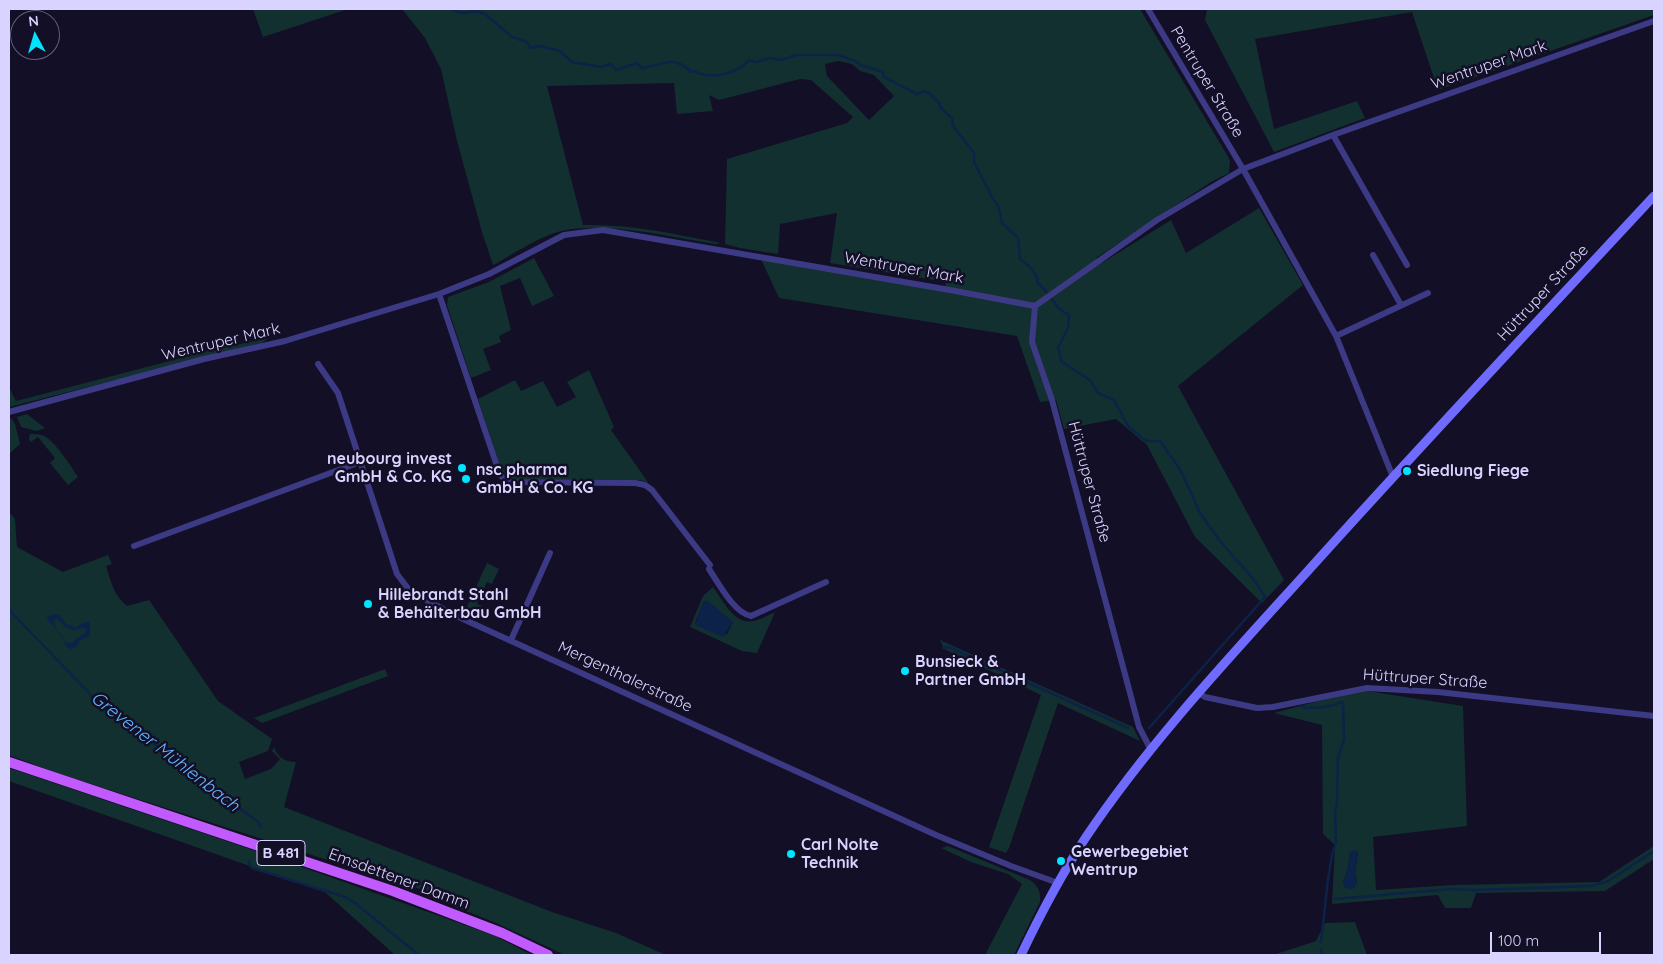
<!DOCTYPE html>
<html>
<head>
<meta charset="utf-8">
<style>
  body { margin:0 }
  #map { position:relative; width:1663px; height:964px; overflow:hidden; background:#130f26; font-family:Quicksand,sans-serif }
  canvas { display:block }
  .frame { position:absolute; inset:0; border:10px solid #d9d4ff; pointer-events:none }
  .north { position:absolute; left:10px; top:10px; width:50px; height:50px; box-sizing:border-box; background:#130f26; border:1px solid #625e7d; border-radius:50%; rotate:354deg; font-size:14px; font-weight:700; line-height:20px; text-align:center; color:#d9d4ff }
  .north::after { content:''; display:block; margin:auto; width:18px; height:22px; background:#00e5ff; clip-path:polygon(50% 0,100% 100%,50% 72%,0 100%) }
  .scale { position:absolute; left:1490px; top:932px; width:111px; height:22px; box-sizing:border-box; border:2px solid #d9d4ff; border-top:0; padding-left:6px; font-size:15px; line-height:18px; white-space:nowrap; color:#d9d4ff; -webkit-text-stroke:4px #130f26; paint-order:stroke }
</style>
</head>
<body>
<div id="map">
<canvas width="1663" height="964"></canvas>
<div class="frame"></div>
<div class="north">N</div>
<div class="scale">100 m</div>
</div>
<script>
const c = document.querySelector('canvas').getContext('2d');
c.lineJoin = 'round';
function fillPath(path, color) {
  c.fillStyle = color;
  c.fill(path, 'evenodd');
}
function trace(path, color, width, dash) {
  c.strokeStyle = color;
  c.lineWidth = width;
  c.lineCap = dash ? 'butt' : 'round';
  c.setLineDash(dash || []);
  c.stroke(path);
}
function label(font, color, halo, rows, align = 'center') {
  c.font = font + ' Quicksand,sans-serif';
  c.lineWidth = 5;
  c.setLineDash([]);
  c.textBaseline = 'middle';
  c.strokeStyle = halo;
  c.fillStyle = color;
  for (const [text, x, y, turn = 0] of rows) {
    c.save();
    c.translate(x, y);
    c.rotate((+turn || 0) * Math.PI / 180);
    c.textAlign = isNaN(turn) ? turn : align;
    if (halo) c.strokeText(text, 0, 0);
    c.fillText(text, 0, 0);
    c.restore();
  }
}
const green = new Path2D(`
  M253,9h95l-85,28z
  M402,9h516l7,1 22,-1h193l90,151 -1,13 -18,9 -115,76 6,5 69,-43 15,33 73,-45 44,77 -125,101 106,194 -22,23 -67,-66 -48,-92 -31,-26 -52,10 -8,-29 -16,2 -23,-66 -238,-38 -18,-39 184,31 1,-8 -116,-19 7,-50 -57,11 -2,30 -38,-6 -15,-4 2,-85 120,-36 6,-6 -42,-37 -11,-1 -81,21 -10,-5 4,16 -36,3 -3,-31 -127,3 36,139c49,-1 91,9 138,18l-5,1c-46,-7 -105,-22 -150,-14 -26,5 -50,23 -73,35l-11,-33 -25,-91 -16,-72 -16,-31zM838,61l14,3 8,7 14,4 20,21 -25,24 -42,-44 -2,-12z
  M1207,9h447v6l-216,75 -26,-78 -157,27 19,90 83,-28 8,17 -91,34 -69,-132z
  M534,258l20,38 -22,10 -12,-28 -20,8 11,44 -12,6 2,6 -18,7 8,21 -20,8 -24,-73 1,-8 41,-15z
  M269,338l-7,5 -253,64v-20l7,14 196,-51z
  M589,370l25,57 -3,3 37,52 -8,-2 -127,-1 -6,-2 -5,-5 -24,-73 37,-19 6,11 22,-10 14,26 19,-10 -9,-15z
  M27,414l18,14 -8,3 -16,-4 -4,-10z
  M11,418l4,6 5,20 -11,10v-35z
  M30,434c3,0 8,0 12,1 12,4 29,31 36,42l-10,8 -18,-22 5,-5 -17,-21 -7,5 -2,-3z
  M9,512l6,7 2,28 46,25 45,-17 4,9 -6,2c5,16 8,30 21,40l22,-6 69,101 54,38 -4,12 -29,11 6,17 26,-10 9,-10 -8,-8 2,-4c4,10 10,15 22,15l-12,45 268,105 64,21 50,22h-101l-69,-32 -50,-20 -28,-15 -29,-9 -10,-1 -27,-10 -295,-95 -48,-18z
  M487,563l12,6 -7,15 -5,-2 -10,22 5,2 -4,8 -12,-5z
  M713,587c10,13 21,38 40,34 8,-1 15,-6 22,-9l-18,41 -15,-2 -52,-24 13,-31zM704,601l29,21 -6,12 -32,-11z
  M940,640l193,87 7,14 -82,-38 -49,145 -3,5 -17,-6 52,-152 -97,-46z
  M385,669l3,7 -126,47 -8,-5z
  M1367,691l96,15 4,120 -94,11 3,53 78,-5 145,-3 55,-36v13l-49,32 -129,2 -5,15h-26l-7,-13 -106,9 3,-59 -12,-11 -1,-109 -48,-12 48,-13zM1350,852h8l-3,20 2,11h-14l5,-15z
  M9,768l259,87 225,80 39,20h-137l-69,-62 -317,-112z
  M948,846l82,34c8,6 11,11 10,22l-26,53h-29l37,-71 -14,-10 -37,-12 -30,-14z
  M1355,922l12,33h-94l43,-14 9,-18z`);
const water = new Path2D(`
  M707,600l26,22 -10,15 -28,-12 8,-22z
  M57,614l4,2 5,8 10,3 9,-5h5v14l-11,5 -1,5 -7,3 -5,-2 -3,-10 -17,-19 5,-3zM56,618c6,4 8,11 17,12 4,0 8,-2 12,-2l1,4 -15,11 -5,-1 -9,-11 -3,-9z
  M1355,850l3,2 -3,20 2,11 -4,6 -8,-1 -2,-5 5,-15 2,-16z`);
const stream = new Path2D(`
  M450,9l12,4 15,-2 8,3 27,23 15,5 3,6 9,-2 21,5 12,11 29,5 10,-3 5,6 21,-7 5,5c21,-3 31,-14 49,4l4,-1c16,10 43,2 54,-11l7,2 14,-4 11,2 15,-5h43l16,6 6,4 22,7 1,5 33,17 7,-3 5,2 10,10 2,5 11,10 1,8 21,27v9l19,37 5,6 4,18 16,15 2,21c8,6 17,13 18,24 12,10 17,26 31,32l-1,13 -10,20 4,14 28,18 8,13 16,7 14,26 18,15h14l21,30 19,42 20,28 35,40 10,16 -116,131
  M9,610l89,92 160,120 3,5
  M943,648l6,-1 179,81
  M1302,707c10,2 30,0 39,-5l2,1 1,36 -6,19 -1,46 -2,7 1,31 -4,13 -4,24 -7,63
  M250,861l-1,3 3,4 93,29 10,6 64,52
  M1335,899l117,-10 23,1 116,-4 17,-5 46,-30
  M1321,949l1,6`);
const street = new Path2D(`
  M1148,9l95,160 93,167 57,141
  M1333,135l74,130
  M1373,255l28,50
  M439,294l50,-20 75,-39 39,-5 347,60 85,16 122,-86 86,-51 90,-34 321,-114
  M1035,306l-3,36 20,58 87,327 12,23
  M1336,336l92,-43
  M318,364l20,29 59,181 13,17 42,23 484,221 75,31 47,17
  M9,412l195,-53 81,-18 154,-47 61,181 8,7 127,1 10,2 7,5 58,75
  M134,546l226,-84
  M709,569c10,15 25,44 42,47l75,-34
  M511,640l39,-87
  M1198,693l7,4 52,11 16,-1 94,-19 71,4 216,24`);
const secondary = new Path2D(`
  M1021,955c19,-40 40,-80 65,-118 64,-95 143,-179 220,-264 114,-127 232,-252 348,-377`);
const primary = new Path2D(`
  M9,762l384,129 109,42 46,22`);
const markers = [
  [462,468,5,"#00e5ff"],
  [1407,471,5,"#00e5ff"],
  [466,479,5,"#00e5ff"],
  [368,604,5,"#00e5ff"],
  [905,671,5,"#00e5ff"],
  [791,854,5,"#00e5ff"],
  [1061,861,5,"#00e5ff"]
];
const shields = [
  [281,853,48]
];
const shieldNames = [
  ["B 481",281,853]
];
const streetNames = [
  ["Wentruper Mark",1489,65,-19],
  ["Pentruper Straße",1207,82,59],
  ["Wentruper Mark",904,268,10],
  ["Hüttruper Straße",1543,293,-47],
  ["Wentruper Mark",221,342,-13],
  ["Hüttruper Straße",1089,482,75],
  ["Mergenthalerstraße",625,677,25],
  ["Hüttruper Straße",1425,679,4],
  ["Emsdettener Damm",399,879,20]
];
const poiNames = [
  ["neubourg invest",452,459,"right"],
  ["GmbH & Co. KG",452,477,"right"],
  ["nsc pharma",476,470],
  ["GmbH & Co. KG",476,488],
  ["Siedlung Fiege",1417,471],
  ["Hillebrandt Stahl",378,595],
  ["& Behälterbau GmbH",378,613],
  ["Bunsieck &",915,662],
  ["Partner GmbH",915,680],
  ["Carl Nolte",801,845],
  ["Technik",801,863],
  ["Gewerbegebiet",1071,852],
  ["Wentrup",1071,870]
];
const waterNames = [
  ["Grevener Mühlenbach",165,752,38]
];
fillPath(green, '#12302f');
fillPath(water, '#0c2248');
trace(stream, '#0c2248', 2.5);
trace(street, '#3d3a85', 6);
trace(secondary, '#6f6bff', 9);
trace(primary, '#c25bff', 10);
for (const [x, y, r, color] of markers) {
  const dot = new Path2D();
  dot.arc(x, y, r, 0, 2 * Math.PI);
  c.fillStyle = color;
  c.fill(dot);
  trace(dot, '#130f26', 2);
}
for (const [x, y, w] of shields) {
  const box = new Path2D();
  box.roundRect(x - w / 2, y - 12.5, w, 25, 4);
  c.fillStyle = '#130f26';
  c.fill(box);
  trace(box, '#d9d4ff', 1);
}
label('bold 15px', '#d9d4ff', null, shieldNames);
label('16px', '#d9d4ff', '#130f26', streetNames);
label('bold 16px', '#d9d4ff', '#130f26', poiNames, 'left');
label('italic 18px', '#62b6ff', '#130f26', waterNames);
</script>
</body>
</html>
